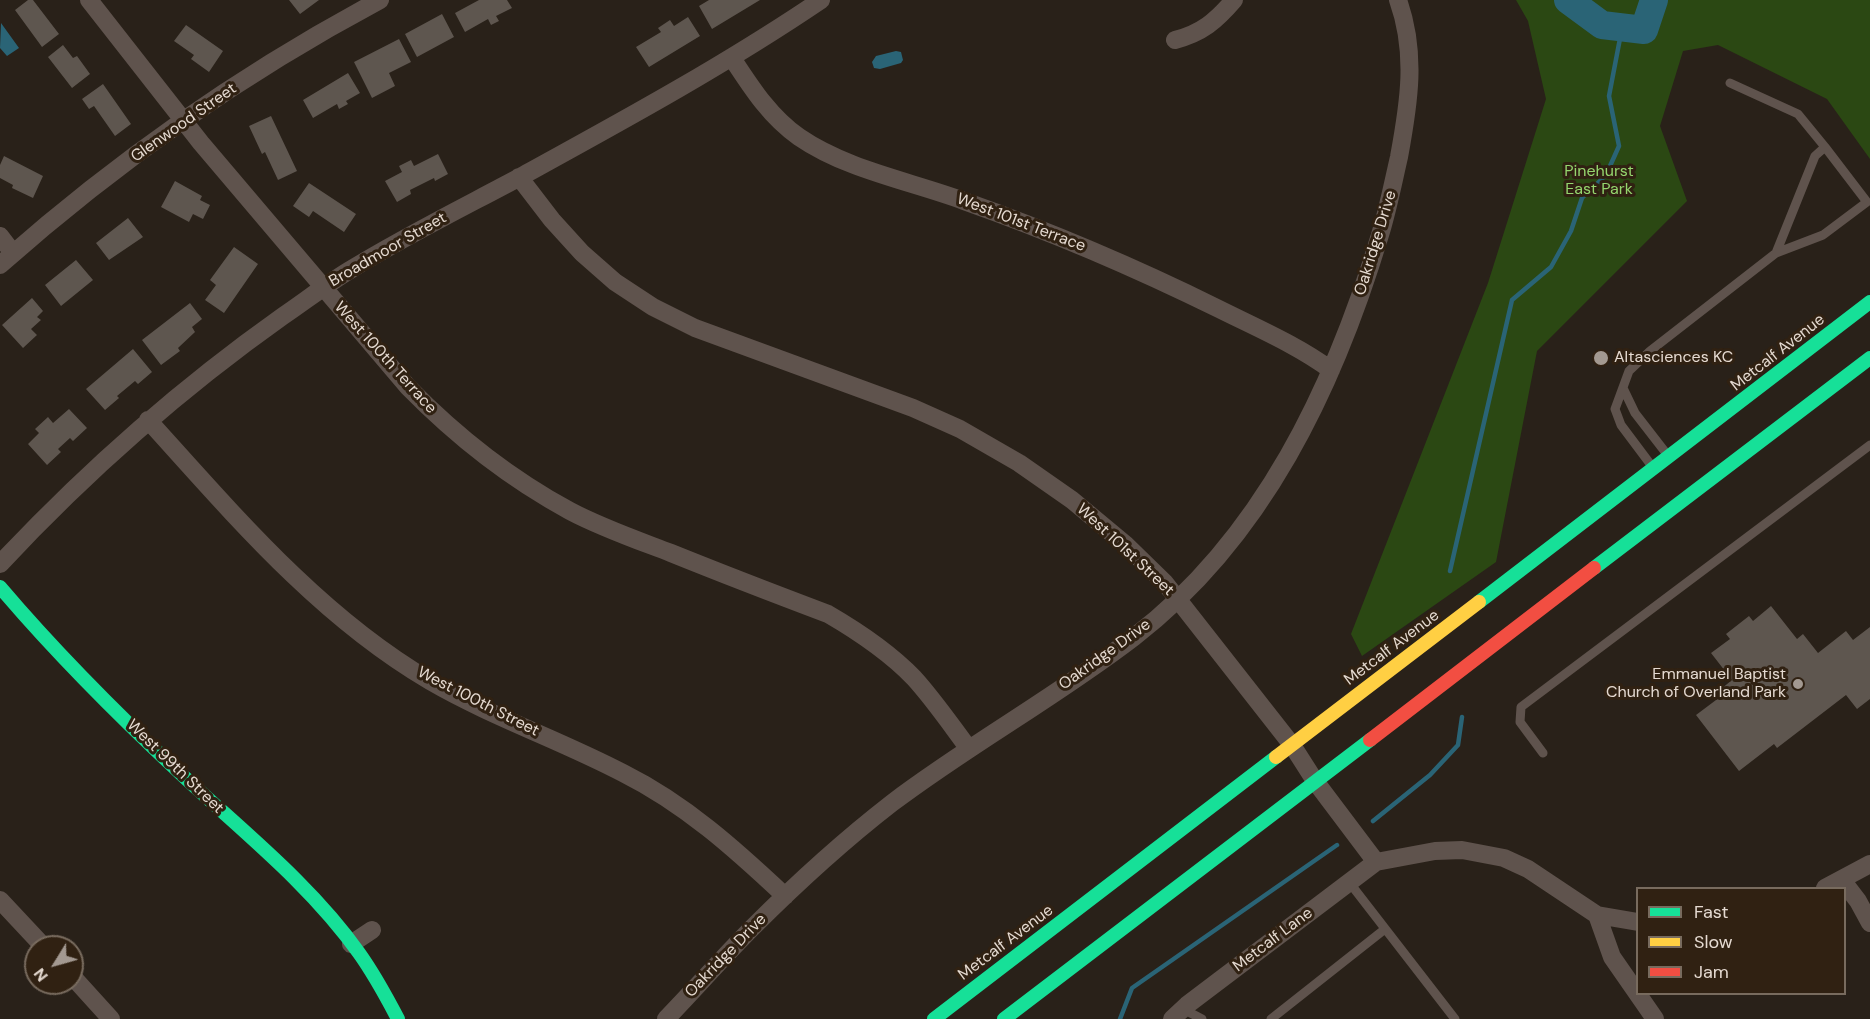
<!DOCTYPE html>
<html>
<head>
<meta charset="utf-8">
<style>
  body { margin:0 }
  #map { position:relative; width:1870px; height:1019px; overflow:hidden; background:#292119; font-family:"DM Sans",sans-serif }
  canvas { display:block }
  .legend { position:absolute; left:1636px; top:887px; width:210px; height:108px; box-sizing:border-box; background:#302112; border:2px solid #786b5e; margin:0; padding:8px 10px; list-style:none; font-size:18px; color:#e5dad1 }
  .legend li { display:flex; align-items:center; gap:12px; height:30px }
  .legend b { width:30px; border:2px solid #786b5e }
  .north { position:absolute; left:24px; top:935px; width:60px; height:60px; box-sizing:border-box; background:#302112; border:2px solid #786b5e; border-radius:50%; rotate:233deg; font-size:16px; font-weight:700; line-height:24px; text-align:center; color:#e5dad1 }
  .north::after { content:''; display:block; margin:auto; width:21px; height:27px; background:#a39991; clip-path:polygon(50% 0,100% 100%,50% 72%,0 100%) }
</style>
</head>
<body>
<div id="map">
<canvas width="1870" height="1019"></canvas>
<ul class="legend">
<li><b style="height:8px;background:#16e098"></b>Fast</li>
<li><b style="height:8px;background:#ffcf43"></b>Slow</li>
<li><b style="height:8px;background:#f24e42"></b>Jam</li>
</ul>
<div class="north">N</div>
</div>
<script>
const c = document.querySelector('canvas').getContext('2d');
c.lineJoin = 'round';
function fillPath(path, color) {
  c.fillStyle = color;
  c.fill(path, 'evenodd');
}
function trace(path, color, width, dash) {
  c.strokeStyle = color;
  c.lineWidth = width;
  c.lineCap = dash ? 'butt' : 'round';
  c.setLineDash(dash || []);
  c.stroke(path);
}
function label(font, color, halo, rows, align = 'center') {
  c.font = font + ' "DM Sans",sans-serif';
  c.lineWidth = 6;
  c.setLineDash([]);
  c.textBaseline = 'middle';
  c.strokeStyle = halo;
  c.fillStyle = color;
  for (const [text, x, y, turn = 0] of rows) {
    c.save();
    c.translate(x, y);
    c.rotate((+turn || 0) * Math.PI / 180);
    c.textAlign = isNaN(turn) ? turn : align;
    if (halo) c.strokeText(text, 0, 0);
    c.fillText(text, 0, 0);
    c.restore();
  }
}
const green = new Path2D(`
  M1516,0h354v159l-43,-60 -109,-54 -35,6 -23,75 27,75 -150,150 -41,211 -134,94 -11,-22 137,-351 58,-184 -18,-78z`);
const water = new Path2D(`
  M1,23l18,25 -12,8 -7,-8z
  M896,51l5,1 2,8 -2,3 -21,6 -6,-1 -2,-6 4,-6z`);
const stream = new Path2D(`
  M1450,571l62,-271 39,-33 20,-36 11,-33 24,-23 13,-29 -10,-50 13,-68
  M1373,821l57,-46 28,-30 4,-28
  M1120,1019l12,-31 205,-143`);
const river = new Path2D(`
  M1568,0l34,25 42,5 10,-30`);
const building = new Path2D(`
  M28,0h5l26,34 -17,13 -27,-37z
  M289,0h30l-19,14z
  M479,0h28l5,8 -16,8 3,5 -8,4 -3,-6 -23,13 -10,-19z
  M709,0h51l-48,29 -13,-23z
  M442,14l12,23 -37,20 -12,-23z
  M688,17l12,19 -51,31 -13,-20 25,-15 -3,-4 12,-8 4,6z
  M186,25l37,26 -14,21 -18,-13 3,-4 -20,-14z
  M399,39l12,23 -22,11 6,13 -23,12 -18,-36z
  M63,45l10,13 4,-2 13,18 -18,14 -24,-31z
  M348,73l12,20 -14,8 2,3 -9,5 -2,-5 -24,14 -10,-18z
  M103,84l28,40 -16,12 -21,-30 -5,3 -7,-10z
  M271,116l26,55 -19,9 -13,-28 -3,2 -13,-28z
  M438,154l10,20 -13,7 -1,-3 -24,12 1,4 -14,8 -12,-21 17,-9 -3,-6 12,-6 3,6z
  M4,156l39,20 -10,22 -21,-10 1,-3 -13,-7v-13z
  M175,181l27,15 -2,4 10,5 -7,14 -10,-5 -4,8 -28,-15z
  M309,183l47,31 -12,18 -31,-21 -4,6 -16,-11z
  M128,218l15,19 -34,23 -13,-17z
  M234,247l24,17 -34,49 -19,-13 11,-15 -6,-5z
  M76,260l17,20 -32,26 -16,-21z
  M32,298l11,13 -6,6 4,3 -10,9 6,6 -14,13 -21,-23z
  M190,303l12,16 -10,8 3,5 -17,16 2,3 -19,14 -19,-25z
  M133,349l19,23 -14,12 -3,-3 -18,15 2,2 -14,12 -19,-21z
  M69,409l18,19 -14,13 -3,-3 -12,11 3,3 -14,13 -19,-21 11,-11 -4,-4 13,-12 5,6z
  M1771,606l26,33 6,-5 15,19 28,-22 7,9 17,-13v72l-13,10 -11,-14 -69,53 -3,-4 -35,27 -43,-56 28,-21 -3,-5 11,-9 -21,-27 19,-14 -4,-5 23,-18 4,5z`);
const lane = new Path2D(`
  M1730,83l68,31 27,33
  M1623,388l12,25 31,40
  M1651,465l-30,-40 -6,-16 14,-38 21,-20 126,-98 47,-18 44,-33 -42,-55 -10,9 -39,97
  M1543,753l-23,-31 1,-15 349,-262
  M1349,882l106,137
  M1183,1009l19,10
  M1271,1019l114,-90`);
const street = new Path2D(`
  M89,0l112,143 207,244c48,49 101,91 162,124 32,17 67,29 101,42 52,21 104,41 157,61 31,18 61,38 86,64 20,22 37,47 55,71
  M1175,40c27,-7 41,-19 59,-40
  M732,58c19,29 38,59 67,79 48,33 111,44 165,64 88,31 172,67 255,108 38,19 78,36 112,61
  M519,177l33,43 30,33 33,29 38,25 42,21 218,80 47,21 59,34 53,37 54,45 39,38 127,162 23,36 61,81 59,-11 27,-1 42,8 24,11 69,46 15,42 43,62
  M0,236l13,17
  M0,265c115,-102 245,-193 380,-265
  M148,420c86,95 171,196 282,261 62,36 130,59 193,92 62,31 112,76 162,123
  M0,564c86,-92 180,-175 283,-248 22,-15 44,-32 67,-46 55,-34 114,-63 172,-94 102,-56 203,-111 299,-176
  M1842,880l16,21 12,22
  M1825,888l45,-24
  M0,900l44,47
  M1597,915l41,7
  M351,944l21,-14
  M72,976l39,43
  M666,1019c29,-30 57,-62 87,-92 44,-44 90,-86 139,-124 78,-59 164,-106 242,-166 129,-99 200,-250 246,-402 8,-26 13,-52 19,-78 10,-54 18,-104 -1,-157
  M1172,1019l15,-14 189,-143`);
const fast = new Path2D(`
  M1594,568l276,-210
  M0,587c56,66 117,127 180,186 61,57 130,111 179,180 15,21 27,43 39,66
  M1479,602l391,-300
  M934,1019l342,-262
  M1004,1019l366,-279`);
const slow = new Path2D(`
  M1276,757l203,-155`);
const jam = new Path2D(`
  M1370,740l224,-172`);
const markers = [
  [1601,358,8,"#a39991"],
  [1798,684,6,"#a39991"]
];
const streetNames = [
  ["Glenwood Street",184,123,-35],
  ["West 101st Terrace",1021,223,21],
  ["Oakridge Drive",1376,243,-73],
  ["Broadmoor Street",388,250,-30],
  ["Metcalf Avenue",1778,353,-38],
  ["West 100th Terrace",385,358,48],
  ["West 101st Street",1125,550,43],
  ["Metcalf Avenue",1392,648,-37],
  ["Oakridge Drive",1105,655,-36],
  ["West 100th Street",478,702,27],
  ["West 99th Street",175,767,44],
  ["Metcalf Lane",1273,940,-37],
  ["Metcalf Avenue",1006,943,-37],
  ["Oakridge Drive",726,956,-46]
];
const parkNames = [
  ["Pinehurst",1599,172],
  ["East Park",1599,190]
];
const poiNames = [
  ["Altasciences KC",1614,358],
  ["Emmanuel Baptist",1786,675,"right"],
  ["Church of Overland Park",1786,693,"right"]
];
fillPath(green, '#2b4813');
fillPath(water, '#2a6476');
trace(stream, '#2a6476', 4.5);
trace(river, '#2a6476', 28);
fillPath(building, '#5e564f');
trace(lane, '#5f534d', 9);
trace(street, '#5f534d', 18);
trace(fast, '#16e098', 14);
trace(slow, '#ffcf43', 14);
trace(jam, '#f24e42', 14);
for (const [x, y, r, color] of markers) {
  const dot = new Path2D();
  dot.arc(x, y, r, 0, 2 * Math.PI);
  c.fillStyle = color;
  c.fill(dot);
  trace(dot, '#302112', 2);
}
label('16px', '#e5dad1', '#302112', streetNames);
label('16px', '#95d66e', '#302112', parkNames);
label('16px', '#e5dad1', '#302112', poiNames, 'left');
</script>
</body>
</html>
